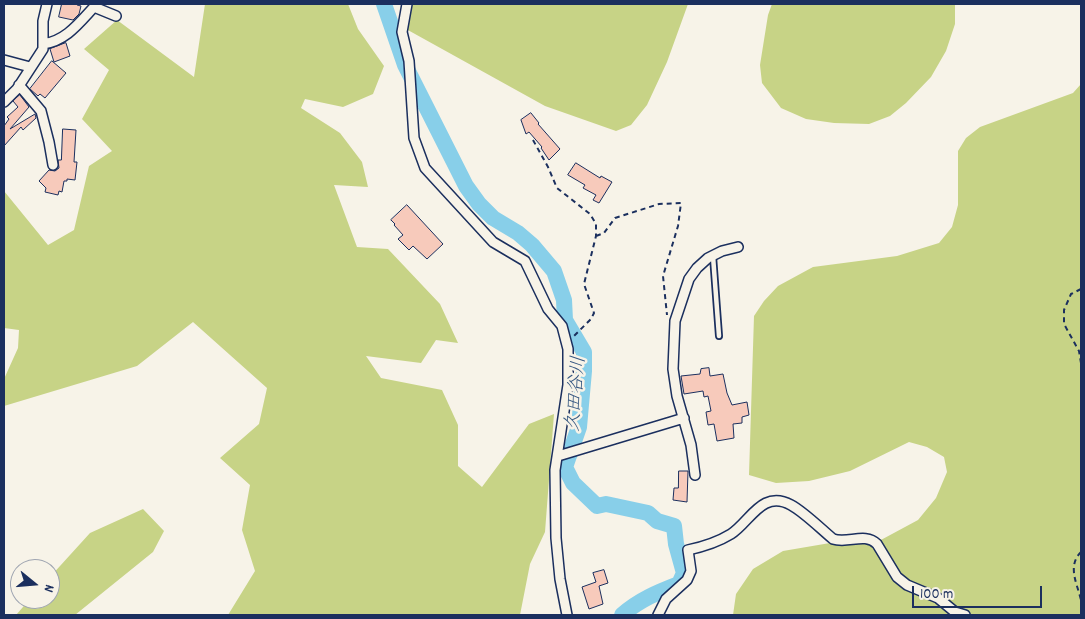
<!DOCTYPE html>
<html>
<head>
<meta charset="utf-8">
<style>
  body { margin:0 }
  #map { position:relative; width:1085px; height:619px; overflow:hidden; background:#f7f3e8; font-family:Dekko,sans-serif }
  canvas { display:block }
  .frame { position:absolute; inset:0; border:5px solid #1b2f5e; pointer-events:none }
  .north { position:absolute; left:10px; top:559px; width:50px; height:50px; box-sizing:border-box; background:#f7f3e8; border:1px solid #9fa5b1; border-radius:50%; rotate:107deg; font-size:14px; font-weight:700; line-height:20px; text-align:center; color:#1b2f5e }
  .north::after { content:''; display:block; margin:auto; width:18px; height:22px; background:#1b2f5e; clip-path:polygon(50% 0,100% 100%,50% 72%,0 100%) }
  .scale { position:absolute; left:912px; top:586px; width:130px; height:22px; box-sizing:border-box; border:2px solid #1b2f5e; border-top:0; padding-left:6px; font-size:15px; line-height:18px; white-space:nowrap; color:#1b2f5e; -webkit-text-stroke:4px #f7f3e8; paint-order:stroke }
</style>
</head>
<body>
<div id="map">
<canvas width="1085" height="619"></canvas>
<div class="frame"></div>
<div class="north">N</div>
<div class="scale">100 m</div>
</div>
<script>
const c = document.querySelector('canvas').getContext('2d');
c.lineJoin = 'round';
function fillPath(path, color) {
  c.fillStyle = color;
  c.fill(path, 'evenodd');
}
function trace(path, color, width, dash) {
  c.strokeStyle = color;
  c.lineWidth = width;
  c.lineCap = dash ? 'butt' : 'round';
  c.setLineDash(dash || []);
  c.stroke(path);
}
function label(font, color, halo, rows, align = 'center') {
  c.font = font + ' Dekko,"Klee One",sans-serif';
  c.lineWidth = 5;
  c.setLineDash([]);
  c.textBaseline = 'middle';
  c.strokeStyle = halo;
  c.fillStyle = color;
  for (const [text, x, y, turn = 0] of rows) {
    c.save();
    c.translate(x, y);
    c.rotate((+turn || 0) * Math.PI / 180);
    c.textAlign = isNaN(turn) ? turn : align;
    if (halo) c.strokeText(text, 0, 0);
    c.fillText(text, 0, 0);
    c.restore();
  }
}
const green = new Path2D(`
  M205,4h143l10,25 26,37 -11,28 -30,13 -38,-8 -4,9 39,25 22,29 6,25 -34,-2 23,62 31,2 52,55 18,39 -22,-3 -15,23 -55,-7 15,22 61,12 16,35v41l24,21 47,-63 25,-10 -9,118 -15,32 -10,51h-292l27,-44 -13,-41 8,-45 -30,-27 39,-34 8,-36 -74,-66 -56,44 -133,40v-27l14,-31 1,-18 -15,-2v-137l44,54 26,-15 15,-64 23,-15 -30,-32 27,-49 -25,-21 33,-29 77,57z
  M410,4h278l-21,58 -20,43 -16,20 -15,6 -71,-25 -139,-77z
  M772,4h183v20l-9,27 -15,26 -25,26 -16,13 -21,8 -35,-1 -28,-4 -25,-11 -19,-25 -2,-18 8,-50z
  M1081,84v531h-348l3,-21 17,-25 30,-18 47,-8 49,-2 39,-21 18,-22 11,-26 -3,-15 -17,-10 -18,-5 -59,29 -41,10 -33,2 -27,-8 5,-159 10,-15 14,-15 35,-19 84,-11 42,-13 13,-16 6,-22v-54l8,-13 14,-11 93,-34z
  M143,509l21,22 -11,21 -78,63h-59l14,-16h20v-22l40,-44z`);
const river = new Path2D(`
  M384,4l21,61 61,121 13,18 14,14 25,15 14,12 22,26 10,29 1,20 19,32v19l-5,56 -14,40 8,16 24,23 9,-2 42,9 9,8 17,5 2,18 8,29 -5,11c-21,8 -40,16 -57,31`);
const building = new Path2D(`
  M62,4h16l-1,1 4,1 -2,8 -6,6 -14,-3z
  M66,43l4,13 -16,6 -4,-13z
  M52,61l14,12 -21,25 -5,-4 -2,2 -8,-7z
  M20,95l9,12 -19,22 25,-15 1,4 -13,12 -2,-3 -17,19v-20l5,-7 -2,-2 11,-10 -5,-6z
  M531,113l8,10 -1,1 22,25 -11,11 -8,-12 1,-1 -13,-15 -3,2 -5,-14z
  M63,129l13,1 -2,32h3l-2,18 -8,-1v2h-3l-2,11 -3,-1 -1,4 -13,-3 1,-4 -7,-7 10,-11 6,1 4,-3 -1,-8h3z
  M576,163l24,15 1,-2 11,6 -13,21 -6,-3 3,-5 -13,-7 2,-3 -17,-10z
  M407,205l36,39 -16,15 -14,-13 -4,4 -11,-11 5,-4 -9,-10 1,-1 -4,-4z
  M709,368l1,8 13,-2 4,19 5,12 15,-3 2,13 -7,2v6l-9,1 1,14 -17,3 -3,-17 -6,1 -2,-13 5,-1 -3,-15 -4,1 -1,-6 -19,3 -3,-18 19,-2 1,-5z
  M679,471h9l-1,31 -14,-2 1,-12h4z
  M604,570l4,13 -9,3 4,18 -14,5 -7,-22 14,-5 -3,-9z`);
const path = new Path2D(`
  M533,140l15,27 9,21 33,26 6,10v12l-12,48 10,29 -3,6 -18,18
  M596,236l8,-3 11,-15 44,-14 22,-1 -3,23 -15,50 4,39
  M1081,289l-10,5 -7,16v14l15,27 2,12
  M1081,552c-14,14 -4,31 0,48`);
const lane = new Path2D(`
  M713,256l6,80`);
const street = new Path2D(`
  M407,4l-5,28 7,29 5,77 11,30 68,74 32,19 23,48 14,17 6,23v36l-13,85 1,68 4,41 7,36
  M43,44c23,-3 36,-21 51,-37l22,9
  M4,60l26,7
  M19,85l22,26 8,31 4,23
  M4,102l13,-13 26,-40v-28l4,-17
  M558,456l126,-38
  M695,475l-4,-30 -14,-49 -4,-27 2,-48 14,-42 8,-11 11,-10 14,-7 16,-4
  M658,615l8,-16 21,-19 4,-9 -3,-21c14,-3 30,-8 43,-16 19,-12 31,-45 60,-29 13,7 30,24 42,34 15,5 32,-7 44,5l20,33 10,8 31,13 17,14 10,3`);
const waterNames = [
  ["久田谷川",578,394,-85]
];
fillPath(green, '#c7d386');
trace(river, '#88cfe9', 16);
fillPath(building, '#f7cabb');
trace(building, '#1b2f5e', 1);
trace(lane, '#1b2f5e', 8);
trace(street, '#1b2f5e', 12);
trace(path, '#1b2f5e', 2, [5, 4]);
trace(lane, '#f7f3e8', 4.5);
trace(street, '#f7f3e8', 9);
label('italic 19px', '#365781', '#f7f3e8', waterNames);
</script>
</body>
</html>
